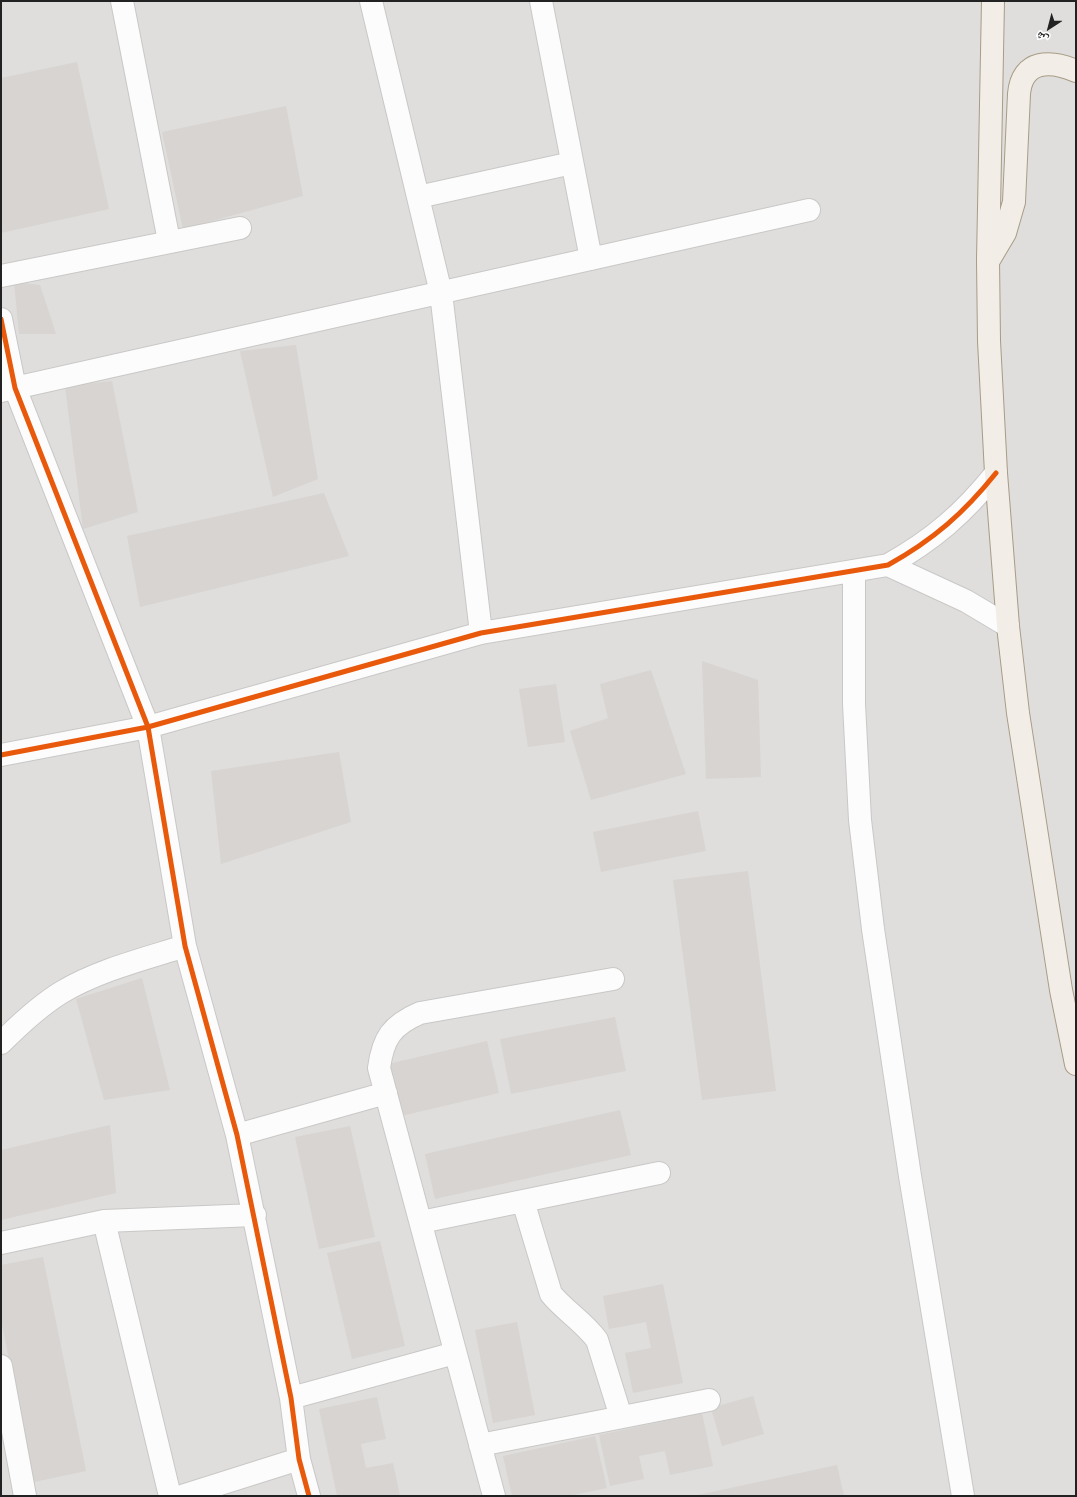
<!DOCTYPE html>
<html>
<head>
<meta charset="utf-8">
<style>
  body { margin:0 }
  #map { position:relative; width:1077px; height:1497px; overflow:hidden; background:#f0eeeb; font-family:Jost,"Noto Naskh Arabic",sans-serif }
  canvas { display:block }
  .frame { position:absolute; inset:0; border:2px solid #222; pointer-events:none }
  .north { position:absolute; left:1029px; top:8px; width:40px; height:40px; -webkit-text-stroke:3px #fff; paint-order:stroke; rotate:216deg; font-size:11px; font-weight:700; line-height:16px; text-align:center; color:#222 }
  .north::after { content:''; display:block; margin:auto; width:14px; height:18px; background:#222; clip-path:polygon(50% 0,100% 100%,50% 72%,0 100%) }
</style>
</head>
<body>
<div id="map">
<canvas width="1077" height="1497"></canvas>
<div class="frame"></div>
<div class="north">ش</div>
</div>
<script>
const c = document.querySelector('canvas').getContext('2d');
c.lineJoin = 'round';
function fillPath(path, color) {
  c.fillStyle = color;
  c.fill(path, 'evenodd');
}
function trace(path, color, width, dash) {
  c.strokeStyle = color;
  c.lineWidth = width;
  c.lineCap = dash ? 'butt' : 'round';
  c.setLineDash(dash || []);
  c.stroke(path);
}
const residential = new Path2D(`
  M1,1h1075v1495h-1075z`);
const building = new Path2D(`
  M77,62l32,147 -108,24v-155z
  M286,106l17,90 -120,33 -21,-97z
  M14,282l26,3 16,49h-37z
  M296,345l22,134 -45,18 -33,-146z
  M112,381l26,131 -55,17 -18,-143z
  M324,493l25,63 -209,51 -13,-71z
  M702,661l56,19 3,97 -55,2z
  M651,670l35,104 -95,26 -21,-69 38,-13 -8,-34z
  M556,684l9,58 -37,5 -9,-58z
  M339,752l12,70 -130,42 -10,-93z
  M698,811l8,40 -105,21 -8,-40z
  M748,871l28,220 -74,9 -29,-220z
  M142,978l28,112 -66,10 -28,-101z
  M615,1017l11,54 -115,23 -11,-55z
  M487,1041l12,52 -98,23 -13,-52z
  M620,1110l11,45 -196,44 -10,-45z
  M110,1125l6,68 -115,27v-70z
  M350,1126l25,111 -56,12 -24,-112z
  M380,1241l25,105 -53,13 -25,-106z
  M43,1257l43,214 -52,11 -33,-162v-55z
  M663,1284l20,99 -50,10 -8,-40 26,-5 -5,-26 -37,7 -6,-33z
  M517,1322l18,93 -42,8 -18,-93z
  M753,1396l11,38 -42,12 -11,-38z
  M377,1397l9,42 -25,5 5,24 27,-5 7,33h-63l-18,-87z
  M702,1413l11,53 -43,9 -5,-24 -26,5 5,23 -34,7 -11,-51z
  M595,1436l12,52 -39,8h-56l-9,-40z
  M837,1465l7,31h-146v-1z`);
const minor = new Path2D(`
  M122,1l47,240
  M371,1l70,292 40,340
  M541,1l50,258
  M418,197l154,-34
  M1,276l239,-48
  M1,319l14,69 133,339 37,219 52,189 54,263 8,61 10,37
  M1,391l808,-181
  M888,565l78,36 42,25
  M854,572v132l6,116 13,109 37,247 53,320
  M1,755l147,-28 333,-94 407,-68c45,-25 76,-52 108,-92
  M1,1043c19,-19 38,-37 61,-51 37,-22 82,-33 123,-46
  M237,1135l149,-42
  M523,1201l28,93c14,17 33,28 46,46l24,77
  M104,1221l66,275
  M421,1222l238,-49
  M1,1243l103,-22 151,-6
  M1,1366l24,130
  M291,1398l164,-45
  M480,1445l229,-45
  M182,1496l117,-37
  M494,1496l-115,-428c4,-30 13,-43 41,-55l193,-34`);
const primary = new Path2D(`
  M993,1l-5,259 1,81 7,132 12,153 10,87 43,277 15,74
  M989,260l16,-27 9,-31 5,-108c3,-35 32,-34 57,-23`);
const cycleway = new Path2D(`
  M1,319l14,69 133,339 37,219 52,189 54,263 8,61 10,37
  M1,755l147,-28 333,-94 407,-68c45,-25 76,-52 108,-92`);
fillPath(residential, '#dfdedc');
fillPath(building, '#d7d4d2');
trace(minor, '#c9c8c7', 24);
trace(primary, '#a79c86', 24);
trace(minor, '#fdfcfc', 22);
trace(primary, '#f3ede7', 22);
trace(cycleway, '#e8590c', 5);
</script>
</body>
</html>
